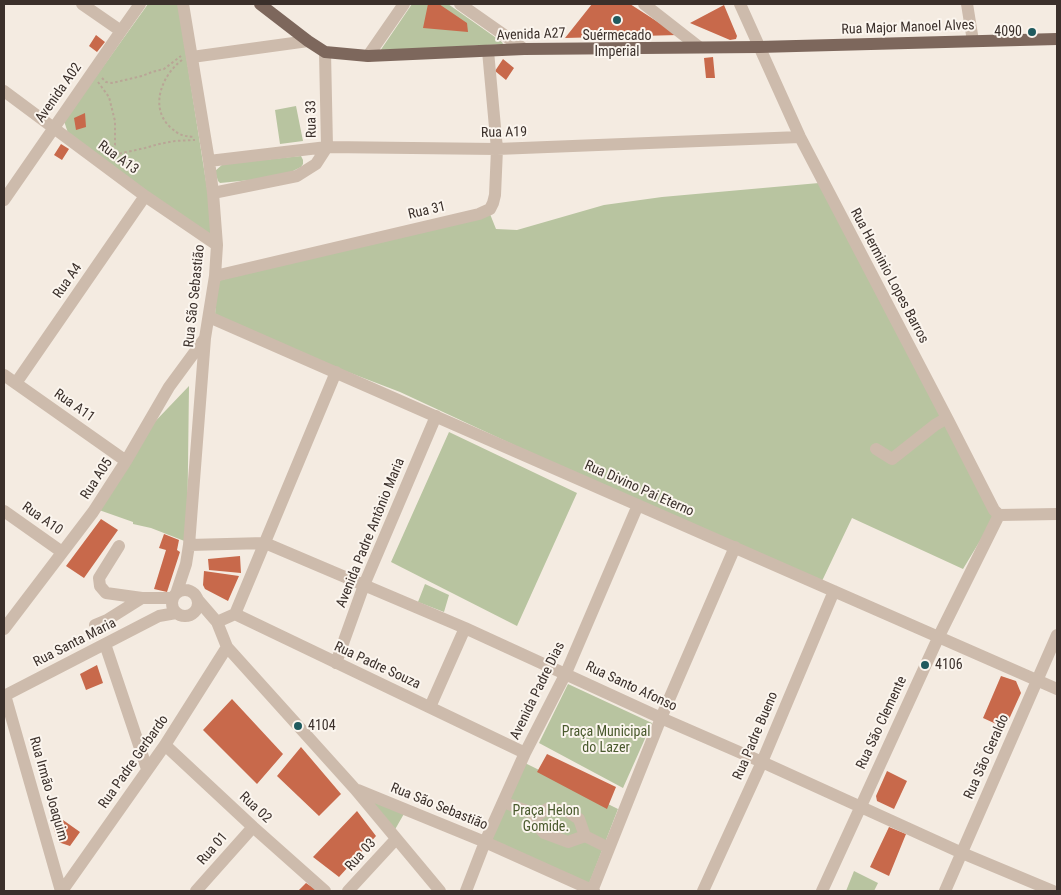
<!DOCTYPE html>
<html>
<head>
<meta charset="utf-8">
<style>
  body { margin:0 }
  #map { position:relative; width:1061px; height:895px; overflow:hidden; background:#f4ebe1; font-family:"Roboto Condensed",sans-serif }
  canvas { display:block }
  .frame { position:absolute; inset:0; border:5px solid #3b302b; pointer-events:none }
</style>
</head>
<body>
<div id="map">
<canvas width="1061" height="895"></canvas>
<div class="frame"></div>
</div>
<script>
const c = document.querySelector('canvas').getContext('2d');
c.lineJoin = 'round';
function fillPath(path, color) {
  c.fillStyle = color;
  c.fill(path, 'evenodd');
}
function trace(path, color, width, dash) {
  c.strokeStyle = color;
  c.lineWidth = width;
  c.lineCap = dash ? 'butt' : 'round';
  c.setLineDash(dash || []);
  c.stroke(path);
}
function label(font, color, halo, rows, align = 'center') {
  c.font = font + ' "Roboto Condensed",sans-serif';
  c.lineWidth = 4;
  c.setLineDash([]);
  c.textBaseline = 'middle';
  c.strokeStyle = halo;
  c.fillStyle = color;
  for (const [text, x, y, turn = 0] of rows) {
    c.save();
    c.translate(x, y);
    c.rotate((+turn || 0) * Math.PI / 180);
    c.textAlign = isNaN(turn) ? turn : align;
    if (halo) c.strokeText(text, 0, 0);
    c.fillText(text, 0, 0);
    c.restore();
  }
}
const green = new Path2D(`
  M148,4h30l32,203 1,31 -143,-105 -4,-12z
  M412,4h36l54,38 1,2 -123,7z
  M296,106l7,35 -23,3 -5,-34z
  M301,156l2,4v4l-2,3 -20,10 -61,6 -2,-2 -3,-10 8,-7z
  M819,183l176,333 -32,53 -111,-51 -30,63 -183,-78 -239,-111 -60,-23 -125,-54 2,-34 273,-67 6,15 21,1 87,-25 58,-8z
  M189,386l-2,156 -36,-14 -18,-4v-2l-34,-12 46,-78z
  M449,432l128,61 -60,133 -126,-64z
  M425,584l24,11 -5,17 -26,-10z
  M568,684l84,39 -29,65 -84,-45z
  M525,763l93,46 -29,75 -98,-45z
  M373,799l32,13 -12,21 -24,-31z
  M854,871l24,12 -4,8h-28z`);
const building = new Path2D(`
  M428,4h11l28,19 1,9 -45,-4z
  M592,4h38l48,31 -113,3z
  M724,5l13,31 -1,3 -6,1 -40,-17z
  M96,35l9,7 -8,10 -8,-6z
  M713,57l2,21h-9l-2,-20z
  M503,59l11,9 -8,12 -11,-9z
  M85,113l1,14 -10,3 -2,-12z
  M61,144l8,5 -7,11 -8,-5z
  M101,519l17,11 -34,48 -18,-12z
  M164,534l15,6 -2,10 3,2 -13,40 -13,-3 12,-39 -7,-2z
  M240,556l1,17 -32,-3 -1,-11z
  M204,571l35,5 -11,25 -23,-12 -2,-4z
  M97,665l6,18 -17,7 -6,-16z
  M1001,676l15,5 5,12 -16,35 -22,-10z
  M232,699l51,55 -26,30 -54,-54z
  M301,747l40,47 -22,22 -42,-40z
  M547,754l69,33 -9,22 -70,-37z
  M887,771l20,10 -13,28 -17,-8 -1,-5z
  M357,811l19,25 -37,41 -26,-20z
  M63,820l17,12 -10,14 -12,-4 -5,-16z
  M889,827l17,7 -17,42 -19,-9z
  M306,883l12,8h-20z`);
const path = new Path2D(`
  M182,60c-20,15 -33,47 -12,67 9,8 12,9 24,10
  M102,78l4,4 6,1 30,-7 10,-4 12,-3 17,-13
  M98,82l11,15 6,24v24l-8,8
  M110,157l8,-3 27,-6 14,-4 16,-3 20,-1`);
const minor = new Path2D(`
  M82,4l39,27
  M460,4l64,45
  M644,4l55,43
  M740,4l60,133 147,281 47,92 5,5
  M967,4l6,37
  M368,56l36,-52
  M192,57l116,-16
  M4,91l141,105 72,49
  M209,161l118,-14 170,2 303,-12
  M213,193l84,-17 19,-12 11,-17 -2,-95
  M4,200l117,-169 19,-27
  M215,276l264,-62 11,-5 3,-6 2,-8 2,-46 -9,-98
  M209,317l848,372
  M4,375l122,86
  M16,383l129,-187
  M876,449l16,10 43,-34 12,-7
  M4,511l58,41
  M999,515l58,-1
  M189,545l76,-2 200,85 196,90 101,44 200,91 91,38
  M119,546l-20,32 1,8 6,7 36,5h30
  M172 603a13 13 0 1 1 26 0a13 13 0 1 1-26 0Z
  M177,591l9,-27 3,-19 16,-207 10,-62 2,-31 -4,-52 -4,-32 -26,-157
  M198,600l19,22 10,25 128,142 85,102
  M235,614l101,-242
  M217,622l18,-8 290,139
  M95,625l12,-5 35,-22
  M4,629l89,-117 33,-51 43,-74 36,-49
  M105,644l42,125
  M336,663l28,-78 72,-169
  M5,695l56,196
  M4,696l155,-80 17,-3
  M430,707l35,-79
  M165,745l88,82 72,64
  M358,790l127,52 109,49
  M503,802l35,13
  M585,836l-17,6 -24,-9 -9,-10 3,-8 9,-6 20,2 12,8 6,17 24,12
  M62,891l103,-146 62,-98
  M196,891l57,-64
  M348,891l48,-52
  M466,891l19,-49 40,-89 41,-80 72,-168
  M592,891l69,-173 74,-171
  M703,891l59,-129 72,-171
  M822,891l117,-255 60,-121
  M945,891l112,-256`);
const major = new Path2D(`
  M260,4l48,37 17,11 43,4 156,-7 235,-2 298,-8`);
const markers = [
  [617,20,5,"#1f5a5e"],
  [1032,32,5,"#1f5a5e"],
  [925,665,5,"#1f5a5e"],
  [298,726,5,"#1f5a5e"]
];
const streetNames = [
  ["Rua Major Manoel Alves",908,28,-2],
  ["Avenida A27",531,35,-2],
  ["Avenida A02",59,93,-55],
  ["Rua 33",312,119,-91],
  ["Rua A19",504,133,-1],
  ["Rua A13",118,158,36],
  ["Rua 31",427,211,-13],
  ["Rua Herminio Lopes Barros",889,276,62],
  ["Rua A4",68,281,-55],
  ["Rua São Sebastião",195,296,-84],
  ["Rua A11",74,406,35],
  ["Rua A05",97,479,-57],
  ["Rua Divino Pai Eterno",639,489,24],
  ["Rua A10",42,519,35],
  ["Avenida Padre Antônio Maria",371,533,-68],
  ["Rua Santa Maria",75,643,-27],
  ["Rua Padre Souza",377,666,25],
  ["Rua Santo Afonso",631,687,25],
  ["Avenida Padre Dias",538,691,-64],
  ["Rua São Clemente",882,723,-65],
  ["Rua Padre Bueno",756,736,-67],
  ["Rua São Geraldo",987,757,-66],
  ["Rua Padre Gerbardo",134,762,-55],
  ["Rua Irmão Joaquim",48,789,74],
  ["Rua São Sebastião",439,807,22],
  ["Rua 02",255,808,43],
  ["Rua 01",213,849,-49],
  ["Rua 03",361,855,-48]
];
const poiNames = [
  ["4090",1022,32,"right"],
  ["Suérmecado",617,36,"center"],
  ["Imperial",617,52,"center"],
  ["4106",935,665],
  ["4104",308,726]
];
const parkNames = [
  ["Praça Municipal",606,732],
  ["do Lazer",606,748],
  ["Praça Helon",546,811],
  ["Gomide.",546,827]
];
fillPath(green, '#b8c4a0');
fillPath(building, '#c8694b');
trace(path, '#b9a596', 2, [2.5, 2.5]);
trace(minor, '#cdbbac', 12);
trace(major, '#7d675c', 12);
for (const [x, y, r, color] of markers) {
  const dot = new Path2D();
  dot.arc(x, y, r, 0, 2 * Math.PI);
  c.fillStyle = color;
  c.fill(dot);
  trace(dot, '#fbf5ee', 2);
}
label('14px', '#3b302b', '#fbf5ee', streetNames);
label('14px', '#3b302b', '#fbf5ee', poiNames, 'left');
label('14px', '#4a5a2e', '#fbf5ee', parkNames);
</script>
</body>
</html>
